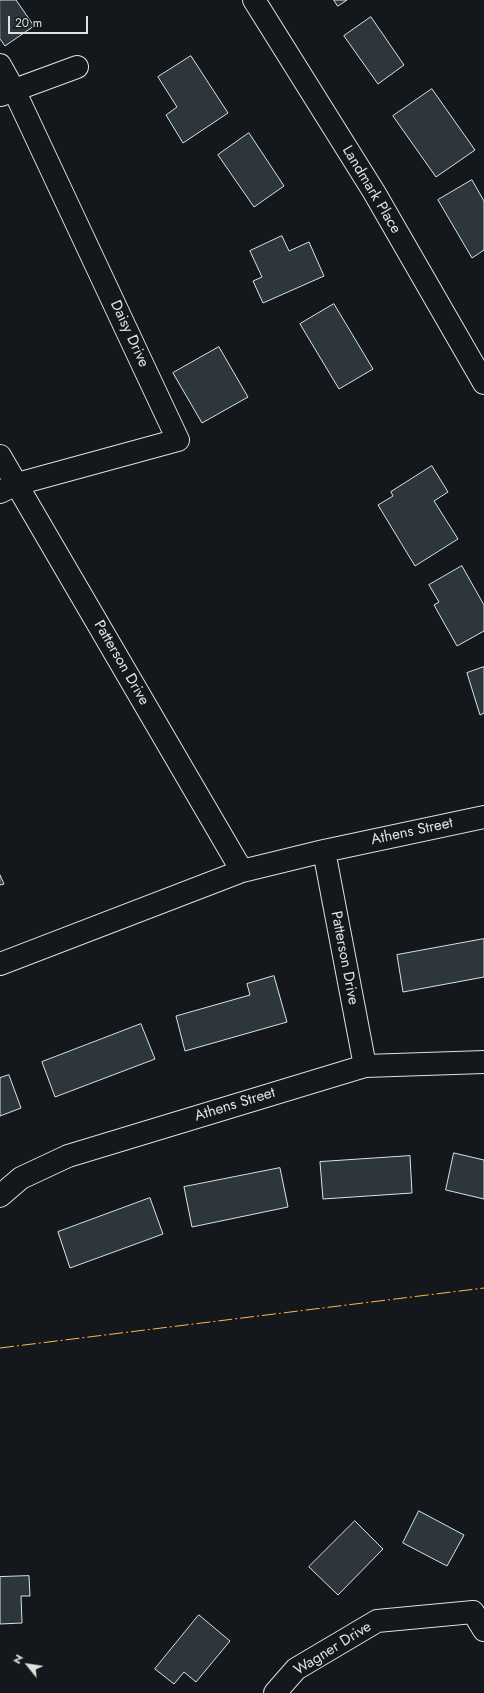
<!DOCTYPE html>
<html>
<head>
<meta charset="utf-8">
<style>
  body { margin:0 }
  #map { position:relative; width:484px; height:1693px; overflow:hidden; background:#14181c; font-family:Jost,sans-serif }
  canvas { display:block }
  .north { position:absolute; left:8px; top:1645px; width:40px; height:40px; -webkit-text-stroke:3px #14181c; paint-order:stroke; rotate:300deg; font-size:11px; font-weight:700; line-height:16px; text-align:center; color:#d8e6dc }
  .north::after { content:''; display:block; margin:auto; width:14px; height:18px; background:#d8e6dc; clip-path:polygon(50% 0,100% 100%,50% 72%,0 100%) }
  .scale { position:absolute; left:8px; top:16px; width:80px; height:18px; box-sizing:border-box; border:2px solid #d8e6dc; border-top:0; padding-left:5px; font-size:12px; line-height:14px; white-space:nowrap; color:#d8e6dc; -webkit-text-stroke:3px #14181c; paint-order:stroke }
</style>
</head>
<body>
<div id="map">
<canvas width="484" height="1693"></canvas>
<div class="north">N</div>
<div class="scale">20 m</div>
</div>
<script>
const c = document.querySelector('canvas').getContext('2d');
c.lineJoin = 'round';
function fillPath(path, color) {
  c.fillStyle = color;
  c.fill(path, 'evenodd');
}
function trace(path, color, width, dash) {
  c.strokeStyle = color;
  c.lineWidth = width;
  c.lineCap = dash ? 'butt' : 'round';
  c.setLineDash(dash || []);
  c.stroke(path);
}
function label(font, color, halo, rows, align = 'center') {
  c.font = font + ' Jost,sans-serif';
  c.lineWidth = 3;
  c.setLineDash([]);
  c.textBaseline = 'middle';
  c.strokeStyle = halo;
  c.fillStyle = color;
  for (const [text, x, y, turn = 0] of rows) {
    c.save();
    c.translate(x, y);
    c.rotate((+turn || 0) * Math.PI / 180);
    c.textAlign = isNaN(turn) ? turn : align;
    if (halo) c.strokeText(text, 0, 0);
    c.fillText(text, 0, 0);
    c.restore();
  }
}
const building = new Path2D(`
  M0,0h16l18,26 -29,20 -5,-7z
  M334,0h13l-9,6z
  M371,17l33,48 -26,19 -34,-48z
  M191,56l37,57 -45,30 -17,-28 11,-8 -19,-30z
  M432,89l43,61 -39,27 -43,-61z
  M249,133l35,53 -30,21 -36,-52z
  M472,180l12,21v49l-12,8 -34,-58z
  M282,236l7,15 20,-9 15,34 -61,27 -10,-22 9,-4 -12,-26z
  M334,304l39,65 -34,20 -39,-65z
  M219,347l29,50 -46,26 -29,-50z
  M432,466l16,26 -14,9 24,38 -43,27 -37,-61 15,-9 -2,-4z
  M462,566l22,39v26l-27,15 -23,-41 5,-3 -10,-17z
  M484,667v46l-4,2 -13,-42z
  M0,875l4,9 -4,1z
  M484,939v38l-81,15 -6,-37z
  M274,976l13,46 -102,29 -9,-35 74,-21 -3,-11z
  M141,1024l14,35 -100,38 -13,-35z
  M9,1075l12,33 -21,8v-38z
  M454,1153l30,7v39l-38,-9z
  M410,1156l2,37 -89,6 -3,-37z
  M280,1168l8,39 -96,20 -8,-40z
  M150,1198l13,36 -93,34 -12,-36z
  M419,1511l45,24 -17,31 -44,-23z
  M355,1521l28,28 -45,46 -29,-28z
  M29,1576l1,20h-9l1,27 -22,1v-47z
  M199,1615l31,26 -34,41 -12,-10 -10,12 -19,-15z`);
const minor = new Path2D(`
  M254,0l120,192 110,191
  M0,65l14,25 164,350 -161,44 -17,8
  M1,95l76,-28
  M0,456l242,415
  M324,851l41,215
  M0,964l242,-93 82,-20 160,-34
  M0,1196l21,-18 47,-22 297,-90 119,-4
  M275,1693l21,-24 81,-48 96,-9 11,18`);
const power = new Path2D(`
  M0,1348l484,-60`);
const streetNames = [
  ["Landmark Place",371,190,59],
  ["Daisy Drive",129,334,65],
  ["Patterson Drive",121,663,60],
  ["Athens Street",412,832,-12],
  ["Patterson Drive",344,958,79],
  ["Athens Street",235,1105,-17],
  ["Wagner Drive",333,1649,-32]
];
fillPath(building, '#2c363c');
trace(building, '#d8e6dc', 1);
trace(minor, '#d8e6dc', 24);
trace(minor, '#14181c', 22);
trace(power, '#ffb74d', 1, [14, 3, 2, 3]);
label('15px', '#d8e6dc', '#14181c', streetNames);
</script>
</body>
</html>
